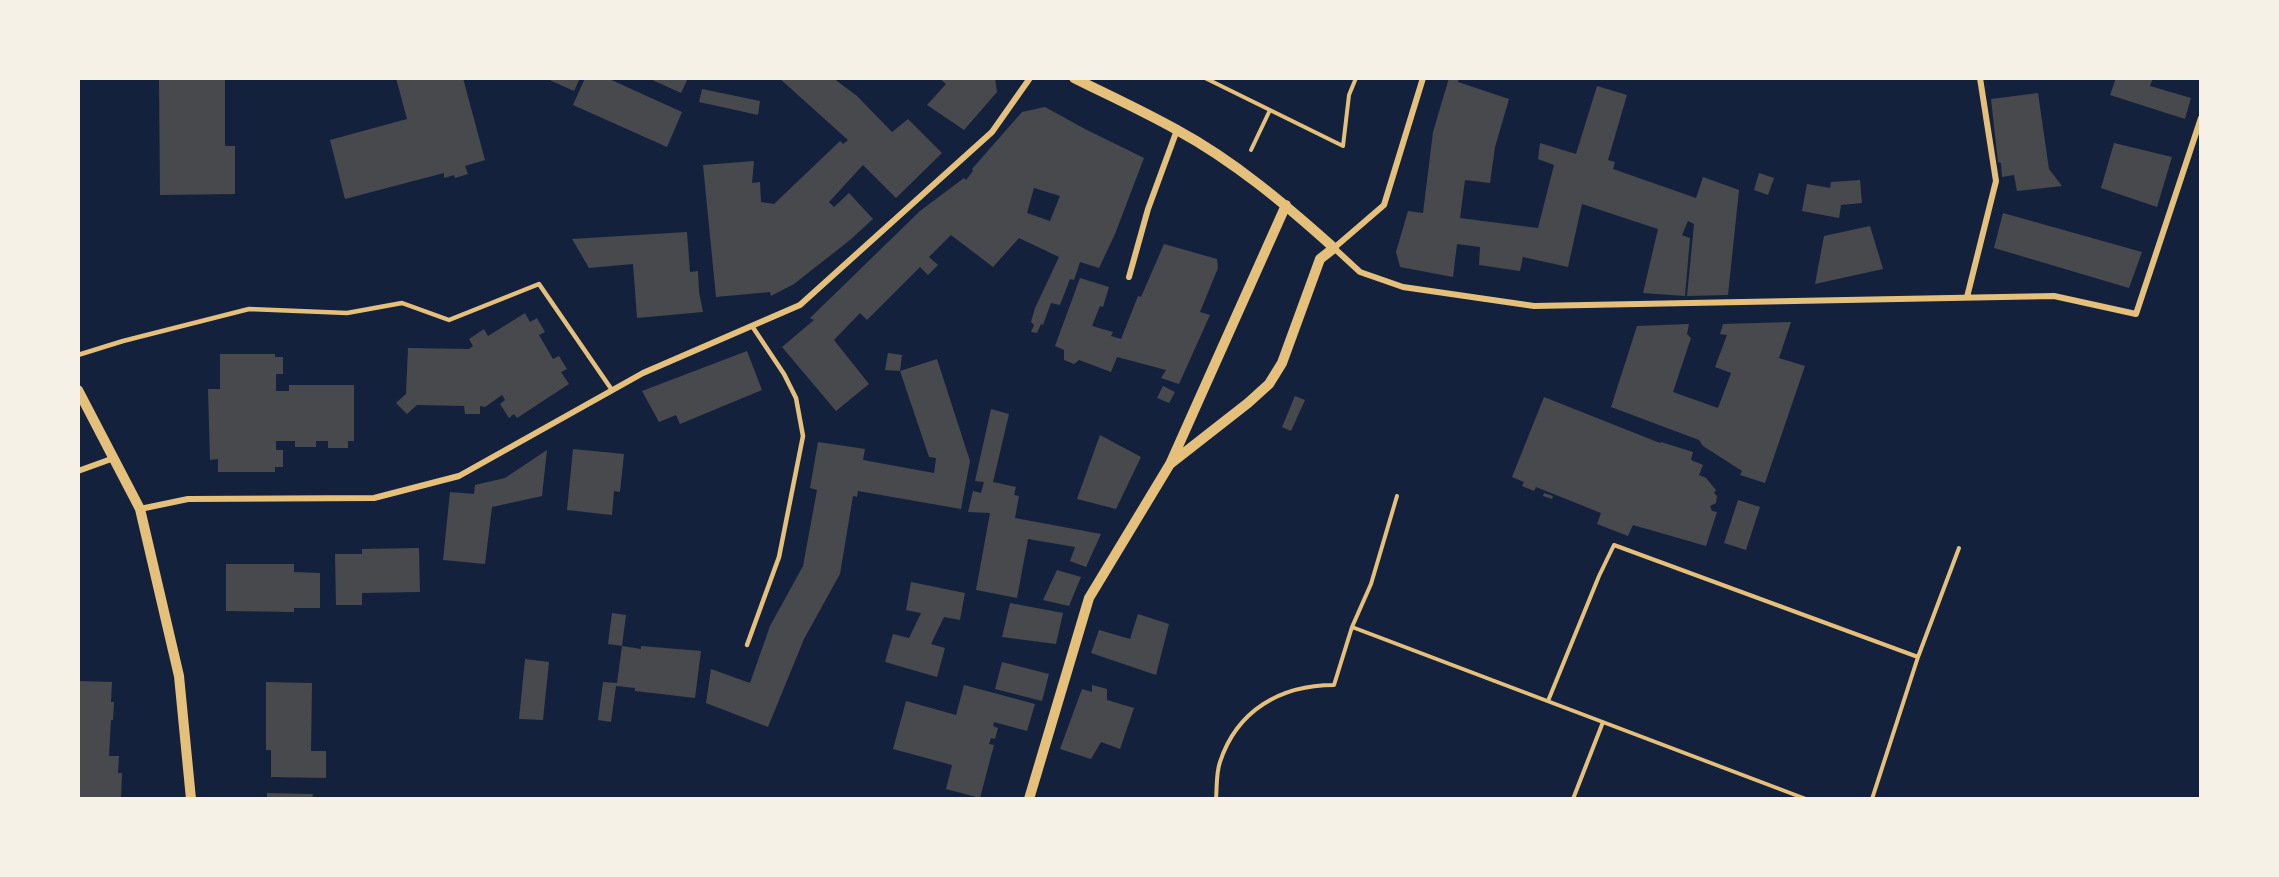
<!DOCTYPE html>
<html>
<head>
<meta charset="utf-8">
<style>
  body { margin:0 }
  #map { position:relative; width:2279px; height:877px; overflow:hidden; background:#14213d; font-family:"Asap Condensed",sans-serif }
  canvas { display:block }
  .frame { position:absolute; inset:0; border:80px solid #f6f1e7; pointer-events:none }
</style>
</head>
<body>
<div id="map">
<canvas width="2279" height="877"></canvas>
<div class="frame"></div>
</div>
<script>
const c = document.querySelector('canvas').getContext('2d');
c.lineJoin = 'round';
function fillPath(path, color) {
  c.fillStyle = color;
  c.fill(path, 'evenodd');
}
function trace(path, color, width, dash) {
  c.strokeStyle = color;
  c.lineWidth = width;
  c.lineCap = dash ? 'butt' : 'round';
  c.setLineDash(dash || []);
  c.stroke(path);
}
const building = new Path2D(`
  M159,78h66v68h10v48l-75,1z
  M396,78h67l22,82 -20,6 3,8 -13,4 -1,-3 -10,3v-5l-99,26 -15,-59 77,-21z
  M545,78h35l-6,13z
  M585,78h22l75,34 -15,35 -94,-42z
  M648,78h40l-7,15z
  M779,78h54l24,18 35,36 16,-13 34,34 -46,45 -33,-33 -34,37 5,5 15,-14 24,26 -23,21 -56,44 -23,12 -1,-4 -54,5 -13,-132 51,-4 -2,22 8,-1 1,20 13,2 66,-63 3,3 5,-4z
  M939,78h56l2,14 -33,38 -37,-25 19,-21z
  M1449,78h10l-1,4 51,17 -14,48 -5,36 -25,-3 -5,38 78,10 16,-63 -16,-6 2,-16 36,11 21,-68 30,9 -19,65 7,2 -2,7 83,29 7,-21 36,13 -11,105 -41,1 7,-72 -6,-3 -6,14 8,3 -5,58 -42,-3 15,-64 -76,-25 -14,63 -45,-10 -3,14 -41,-6 1,-18 -23,-3 -4,33 -53,-10 -4,-15 12,-41 15,2 10,-81z
  M2116,78h37l-3,8 41,12 -6,21 -75,-24z
  M702,89l58,12 -2,14 -59,-13z
  M2038,93l11,76 13,17 -45,5 -3,-16 -12,2 -1,-14 -3,-1 -7,-63z
  M1045,107l40,22 59,29 -29,76 -16,34 -19,-6 -6,18 -4,-1 -10,26 -9,-2 -8,22 -2,-1 -4,9 -6,-1 3,-7 -3,-3 4,-14 24,-51 -40,-19 -26,29 -42,-32 -22,22 9,8 -10,10 -8,-8 -53,53 -7,-7 -26,27 35,44 -33,27 -54,-64 32,-27 -4,-2 110,-107 44,-33 2,2 7,-9 -1,-2 50,-57zM1034,188l26,8 -10,25 -23,-8z
  M2114,143l58,14 -15,50 -56,-19z
  M1759,173l15,5 -6,17 -14,-5z
  M1860,180l2,23 -21,2 -2,13 -37,-7 5,-27 23,4 1,-6z
  M2003,213l139,39 -13,36 -135,-40z
  M1870,226l13,43 -68,15 9,-48z
  M687,232l3,40 8,-1 1,21 4,20 -66,6 -4,-54 -44,4 -17,-29z
  M1164,244l53,15 1,9 -18,44 10,3 -31,69 -18,-6 5,-8 -49,-13 -6,15 -32,-12 -5,4 -10,-4v-10l-9,-4 25,-68 29,9 -6,20 -3,-1 -8,20 21,6 -2,4 10,3 17,-43 3,1z
  M525,313l5,9 7,-4 8,14 -6,3 14,24 6,-3 8,13 -6,3 8,12 -52,34 -3,-4 -5,4 -9,-14 5,-4 -3,-5 -17,12 -5,-1v8h-15l-1,-8 -47,-1 -10,9 -11,-11 10,-9 2,-46 61,1 4,-3 -4,-7 15,-10 4,7z
  M1791,322l-12,36 26,8 -40,117 -25,-8 2,-4 -39,-25 -4,-6 -88,-33 26,-81 52,-2 -2,10 4,4 -18,54 45,16 13,-35 -16,-6 12,-32 -7,-1 3,-10z
  M747,351l15,39 -82,34 -4,-9 -17,7 -17,-31z
  M888,353l14,2 -2,16 37,-12 33,102 -9,48 -103,-18 -1,6 -4,-1 -13,78 -36,65 -36,88 -62,-24 5,-34 39,14 20,-57 33,-60 14,-76 -7,-2 8,-46 47,7 -2,11 71,13 2,-15 -7,-1 -29,-86 -15,-1z
  M220,354h55v3h8v17h-7v17h13v-6h65v56h-6v7h-20v-7h-12v6h-21v-6h-19v9h7v17h-8v5h-57v-13l-8,1 -2,-71h12z
  M1163,386l12,6 -6,11 -12,-5z
  M1295,396l10,4 -14,31 -9,-4z
  M1544,397l116,46 1,-1 32,10 -2,8 12,5 -4,10 7,3 10,12 -2,3 3,3 -1,7 -6,3 2,5 5,1 -11,34 -73,-21 -5,11 -31,-12 4,-11 -65,-26 -2,4 -12,-5 2,-4 -12,-5z
  M991,409l18,5 -16,68 23,5 -2,8 5,1 -4,22 86,16 -15,33 -16,-6 5,-14 -47,-8 -11,59 -41,-8 14,-77 -22,-1 5,-21 8,2 3,-11 -9,-1z
  M1100,435l41,22 -25,52 -39,-10z
  M573,449l51,5 -4,38 -6,-1 -2,24 -45,-5z
  M547,450l-5,46 -50,11 -7,57 -42,-4 7,-68 24,2 1,-9 30,-7z
  M1544,493l9,3 -1,3 -9,-3z
  M1738,500l22,7 -14,43 -22,-7z
  M419,548l1,44 -58,1v12h-26l-1,-51h27v-5z
  M226,564h68v8l26,1v35h-26v4l-68,-1z
  M1057,570l24,7 -12,29 -26,-6z
  M911,582l54,11 -5,27 -16,-3 -13,27 14,4 -8,29 -52,-15 8,-28 16,4 12,-25 -15,-3z
  M1010,603l53,10 -7,31 -54,-7z
  M612,613l14,2 -4,31 -14,-2z
  M1138,614l31,10 -13,51 -65,-22 8,-23 31,9z
  M622,646l19,3v-3l60,5 -6,47 -60,-7v-3l-19,-2 -5,36 -13,-2 5,-38 14,1z
  M525,659l24,3 -6,58 -24,-1z
  M1002,662l47,12 -7,27 -47,-12z
  M78,681l34,1 -1,20h3l-1,18h-2l-2,36h10l-1,17h4l-1,26h-43z
  M266,682l46,1 -1,68h15v27l-55,-1v-27h-5z
  M964,685l71,19 -8,27 -33,-9 -1,4 5,2 -3,11 -4,-1 -2,6 5,1 -14,53 -34,-9 6,-24 -59,-16 13,-48 50,14z
  M1092,685l15,4v11l27,8 -14,41 -19,-7 -10,17 -31,-10 22,-60 10,3z
  M267,793l46,1 -1,5h-45z`);
const path = new Path2D(`
  M1205,78l138,68 6,-51 7,-17
  M1251,150l19,-40
  M1352,627l454,172
  M1918,657l41,-109
  M1548,701l51,-125 15,-31 304,112 -46,142
  M1216,799c1,-11 0,-26 4,-37 17,-52 61,-77 114,-77l18,-58 19,-43 26,-88
  M1573,799l30,-77`);
const service = new Path2D(`
  M78,355l45,-14 126,-32 98,4 55,-10 47,17 90,-36 73,106
  M747,645l32,-88 24,-121 -7,-38 -12,-24 -32,-48`);
const minor = new Path2D(`
  M1423,78l-39,127 -50,43 26,24 43,15 131,19 520,-10 82,18 65,-196
  M1129,277l19,-68 29,-79
  M1967,297l29,-116 -16,-103
  M78,471l36,-13
  M140,509l48,-10 186,-1 85,-22 184,-103 157,-68 192,-173 38,-54`);
const tertiary = new Path2D(`
  M78,390l62,119 39,167 12,123
  M1171,462l115,-257
  M1029,799l60,-201 81,-134 78,-61 21,-19 13,-21 38,-104 14,-11c-49,-44 -100,-87 -157,-118 -34,-19 -69,-35 -103,-52`);
fillPath(building, '#48494c');
trace(path, '#e5c07b', 4);
trace(service, '#e5c07b', 4.5);
trace(minor, '#e5c07b', 6);
trace(tertiary, '#e5c07b', 10);
</script>
</body>
</html>
